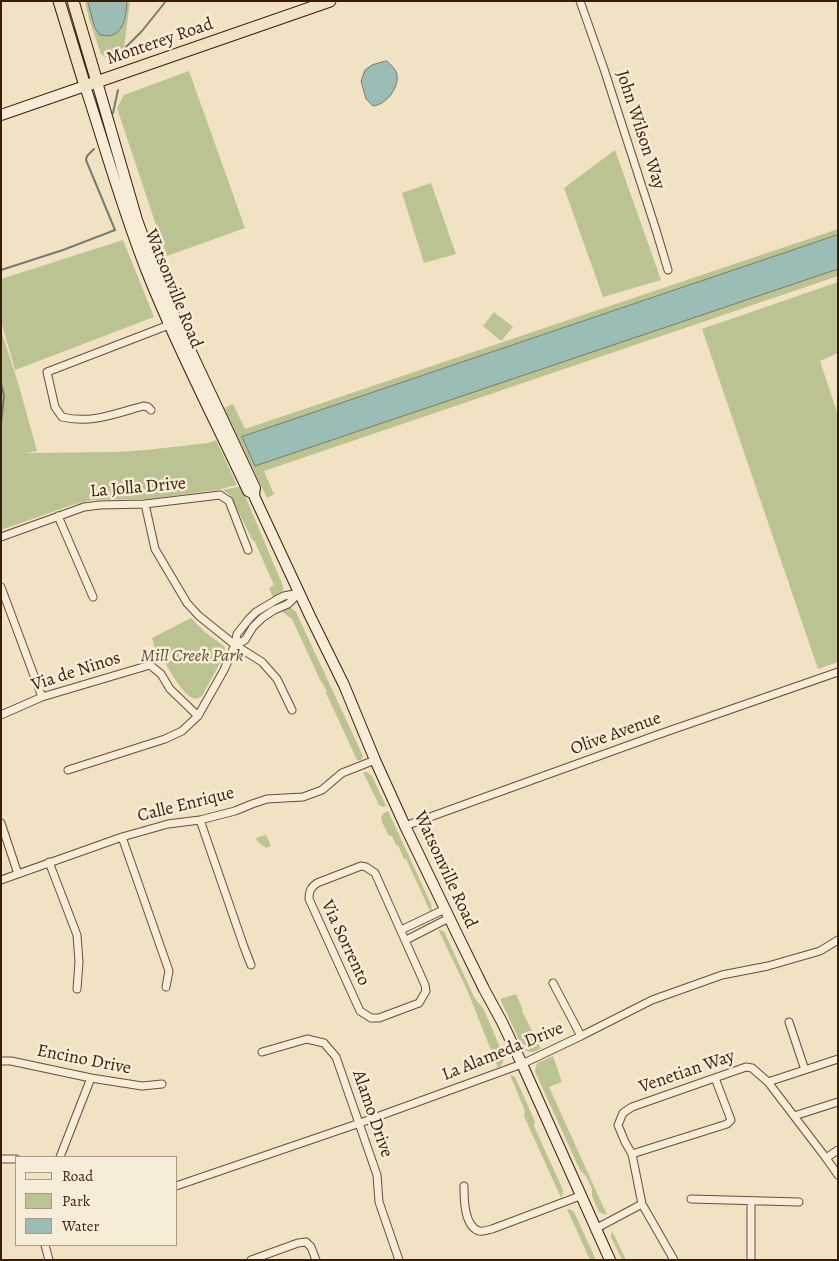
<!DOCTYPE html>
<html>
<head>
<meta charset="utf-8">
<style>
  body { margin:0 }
  #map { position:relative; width:839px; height:1261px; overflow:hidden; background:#f1e2c3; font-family:Alegreya,serif }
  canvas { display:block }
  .frame { position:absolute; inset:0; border:2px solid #3a1d07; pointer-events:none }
  .legend { position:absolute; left:15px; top:1156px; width:162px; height:90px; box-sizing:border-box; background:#f6ecd8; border:1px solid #ab9984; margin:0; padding:6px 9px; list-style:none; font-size:15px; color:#3a1d07 }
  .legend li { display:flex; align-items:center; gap:10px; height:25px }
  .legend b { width:25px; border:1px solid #ab9984 }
</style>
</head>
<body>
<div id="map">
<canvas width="839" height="1261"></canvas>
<div class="frame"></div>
<ul class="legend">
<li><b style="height:6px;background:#f1e2c3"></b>Road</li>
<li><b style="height:14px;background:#bcc393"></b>Park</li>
<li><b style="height:14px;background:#9bbdb6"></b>Water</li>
</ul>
</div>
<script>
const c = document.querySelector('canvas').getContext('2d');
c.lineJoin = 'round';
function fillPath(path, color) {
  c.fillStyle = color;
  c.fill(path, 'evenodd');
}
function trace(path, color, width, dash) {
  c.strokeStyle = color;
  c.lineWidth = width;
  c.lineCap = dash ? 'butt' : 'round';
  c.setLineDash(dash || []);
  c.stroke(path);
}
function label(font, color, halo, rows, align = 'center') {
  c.font = font + ' Alegreya,serif';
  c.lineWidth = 5;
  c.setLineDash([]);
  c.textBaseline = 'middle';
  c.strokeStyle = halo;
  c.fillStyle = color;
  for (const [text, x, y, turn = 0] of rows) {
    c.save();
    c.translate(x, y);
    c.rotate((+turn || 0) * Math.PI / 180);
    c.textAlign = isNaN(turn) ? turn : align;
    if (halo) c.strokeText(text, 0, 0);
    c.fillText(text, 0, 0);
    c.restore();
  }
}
const green = new Path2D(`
  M85,1h45l-7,55 -13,4 -9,-6 -12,-35z
  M189,71l56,157 -78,28 -12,-34 -38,-114 7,-13z
  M615,150l46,130 -58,17 -39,-109z
  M431,183l25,71 -32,9 -22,-70z
  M838,229v47l-574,195 10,23 -7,4 -43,-90 9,-4 12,25z
  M123,240l31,77 -139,53 -14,-49v-42z
  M838,282v71l-18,8 18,54v247l-20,7 -116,-340z
  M494,312l19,15 -12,14 -18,-15z
  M1,330l18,56 18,65 -11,2 89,-1 32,-2 61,-7 8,-3 21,45 -20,5 -68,9 -57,1 -20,5 -71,25z
  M241,486l42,100v5l-3,4 -7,3 -4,-10 5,-3 -19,-43 -3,-3 -22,-44 -7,-5z
  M286,608h5l5,4 67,144 -2,4h-4l-31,-67 1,-1 -5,-10h-1l-29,-63 -12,-9z
  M191,618l15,15 18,13 2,6 -24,44 -6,3c-16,-4 -26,-33 -38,-44l-5,2 2,-8 -3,-11z
  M363,772h4l5,4 14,30 -3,1 -4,-2z
  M388,811l43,93 1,6 -1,3 -25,-54h-2l-6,-14h-2l-4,-9h-3l-7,-14 -1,-5 2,-3z
  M266,835l5,11 -5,2 -9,-7 -1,-3z
  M438,929l6,3 3,6 28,61 8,9 20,46c1,6 1,10 -5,14l-30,-76z
  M516,994l7,16 -1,1 19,38c-7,3 -12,5 -18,-1l-23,-49z
  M553,1056l9,26 -13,5 58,128 -6,-2 -2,-1 -7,-16v-7l-6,-13 -6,-6 -44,-96 -1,-4 2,-7z
  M510,1075l5,2 18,40 2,5 -1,4 29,64v3l-2,5 -37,-82 1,-5z
  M567,1209h3l4,3 22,48h-6z
  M612,1231l14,29h-4l-11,-23z`);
const water = new Path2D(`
  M88,1h39c-1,13 -2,32 -18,35 -3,0 -6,-1 -9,-1l-5,-7z
  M387,61c4,4 9,8 10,14 2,13 -11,30 -24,31l-7,-7 -5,-18 4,-11 7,-5z
  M838,235v34l-583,197 -13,-29z`);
const stream = new Path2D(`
  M126,47l16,-16 24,-30
  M113,113l5,-23
  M1,270l62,-20 52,-20 -29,-70 1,-4 7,-7
  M1,383l3,13 -3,28`);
const street = new Path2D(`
  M580,1l24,68 52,161 12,40
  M151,410l-3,-3 -5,-1c-28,8 -53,18 -81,11l-7,-10 -8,-35 122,-47
  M145,504l10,45 32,54 12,13 36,29 27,17 15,17 15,31
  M58,516l35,81
  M1,537l83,-30 16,-2 45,-1 75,-9 9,6 19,49
  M1,587l41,110
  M235,645l10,-5 8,-13 9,-9 12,-8 14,-6 11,-11
  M1,715l41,-18 108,-32 11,9 9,15 28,27
  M68,770l97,-31 17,-8 16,-15 26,-46 11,-25 2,-11 12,-15 7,-7 20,-12 8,-4 15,-3
  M200,820l44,127 7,18
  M1,823l17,51
  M405,826l252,-91 181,-63
  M122,837l47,134 -3,16
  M49,862l28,73 2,27 -2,27
  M361,866l5,1 9,6 50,112 1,6 -7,12 -40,15h-8l-11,-7 -51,-112c0,-7 1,-11 8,-16z
  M1,880l121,-43 46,-13 32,-4 35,-9 17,-7 15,-5 36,-2 19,-7 20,-17 33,-13
  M401,930l44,-21
  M406,940l43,-22
  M553,983l28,53
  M789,1022l16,48
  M262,1052l45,-13 17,4 12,14 41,118 2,27 20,58
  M1,1061h10l80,17 51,8 20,-2
  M768,1082l70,-23
  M794,1116l44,-14
  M632,1154l95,-30 4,-4 -16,-42
  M60,1157l31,-79
  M826,1158l12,-8
  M1,1159h15
  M176,1186l184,-63 162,-59 59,-28 71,-36 70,-25 46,-9 52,-15 18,-11
  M464,1186c0,13 0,40 15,45 4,1 9,-1 13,-2l88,-33
  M691,1199l108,3
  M595,1229l47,-25
  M45,1245l4,15
  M251,1260l47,-17 8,-1 5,5 5,13
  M674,1260l-32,-56 -10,-50 -7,-12 -7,-17 5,-12 9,-6 114,-40 6,1 16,14 58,76 12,17
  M751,1260v-58`);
const secondary = new Path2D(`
  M97,82l40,138 23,63 17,39 78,166 -1,6 1,4 55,118 34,69 31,75 30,66 53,110 26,53 18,33 20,42 88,196
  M1,115l84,-29c21,64 39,129 64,191 29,73 66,143 99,214l6,3`);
const primary = new Path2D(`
  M59,1l26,85 245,-85
  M73,1l24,81`);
const streetNames = [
  ["Monterey Road",160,42,-19],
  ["John Wilson Way",640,130,72],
  ["Watsonville Road",173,289,68],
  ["La Jolla Drive",138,488,-5],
  ["Via de Ninos",76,672,-18],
  ["Olive Avenue",616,734,-20],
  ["Calle Enrique",186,805,-14],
  ["Watsonville Road",445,870,65],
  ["Via Sorrento",345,943,65],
  ["La Alameda Drive",503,1052,-22],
  ["Encino Drive",84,1060,11],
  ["Venetian Way",687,1072,-19],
  ["Alamo Drive",372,1114,71]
];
const parkNames = [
  ["Mill Creek Park",192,657]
];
fillPath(green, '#bcc393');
fillPath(water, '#9bbdb6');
trace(water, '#747d70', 1);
trace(stream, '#747d70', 2);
trace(street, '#684e36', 9);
trace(secondary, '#3a1d07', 12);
trace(primary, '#3a1d07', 13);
trace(street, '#f6ecd8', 7);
trace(secondary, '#f6ecd8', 10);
trace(primary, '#f1e2c3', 11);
label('18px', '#3a1d07', '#f6ecd8', streetNames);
label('italic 18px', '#614f31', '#f6ecd8', parkNames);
</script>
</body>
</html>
